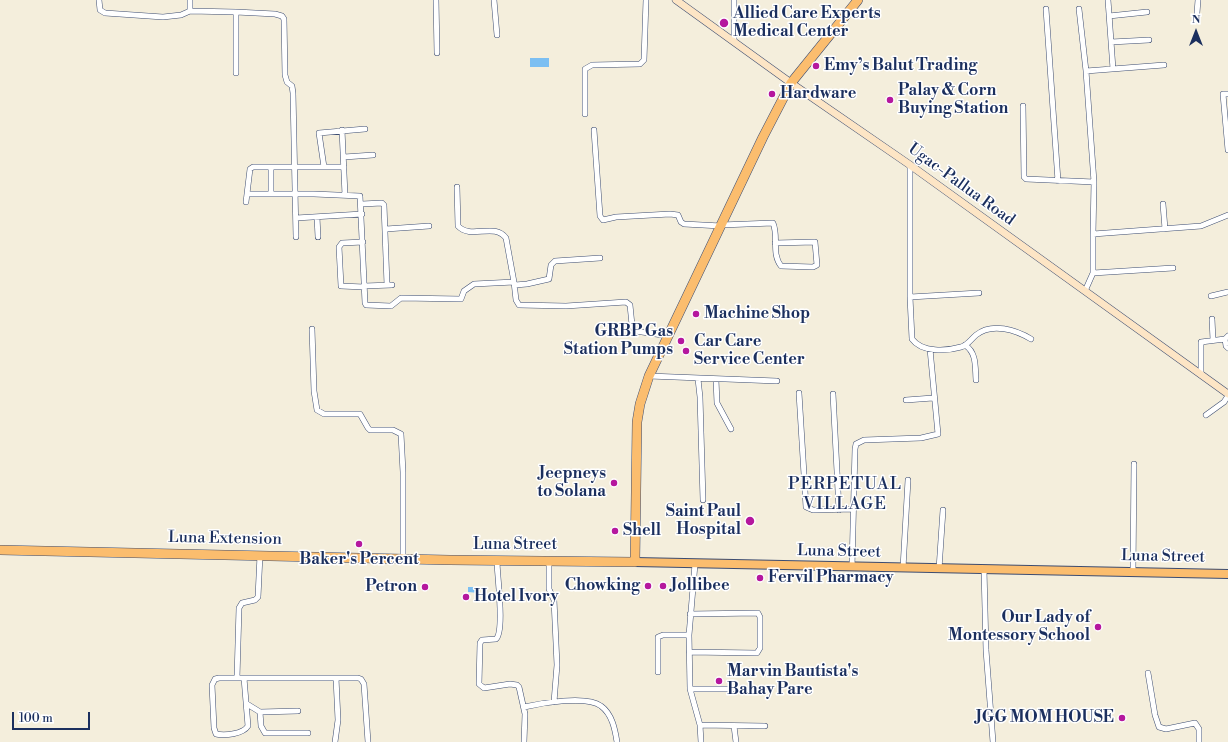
<!DOCTYPE html>
<html>
<head>
<meta charset="utf-8">
<style>
  body { margin:0 }
  #map { position:relative; width:1228px; height:742px; overflow:hidden; background:#f4eedc; font-family:"Libre Bodoni",serif }
  canvas { display:block }
  .north { position:absolute; left:1176px; top:12px; width:40px; height:40px; -webkit-text-stroke:3px #fff; paint-order:stroke; rotate:0deg; font-size:11px; font-weight:700; line-height:16px; text-align:center; color:#1b2f5e }
  .north::after { content:''; display:block; margin:auto; width:14px; height:18px; background:#1b2f5e; clip-path:polygon(50% 0,100% 100%,50% 72%,0 100%) }
  .scale { position:absolute; left:12px; top:712px; width:78px; height:18px; box-sizing:border-box; border:2px solid #1b2f5e; border-top:0; padding-left:5px; font-size:12px; line-height:14px; white-space:nowrap; color:#1b2f5e; -webkit-text-stroke:3px #fff; paint-order:stroke }
</style>
</head>
<body>
<div id="map">
<canvas width="1228" height="742"></canvas>
<div class="north">N</div>
<div class="scale">100 m</div>
</div>
<script>
const c = document.querySelector('canvas').getContext('2d');
c.lineJoin = 'round';
function fillPath(path, color) {
  c.fillStyle = color;
  c.fill(path, 'evenodd');
}
function trace(path, color, width, dash) {
  c.strokeStyle = color;
  c.lineWidth = width;
  c.lineCap = dash ? 'butt' : 'round';
  c.setLineDash(dash || []);
  c.stroke(path);
}
function label(font, color, halo, rows, align = 'center') {
  c.font = font + ' "Libre Bodoni",serif';
  c.lineWidth = 3;
  c.setLineDash([]);
  c.textBaseline = 'middle';
  c.strokeStyle = halo;
  c.fillStyle = color;
  for (const [text, x, y, turn = 0] of rows) {
    c.save();
    c.translate(x, y);
    c.rotate((+turn || 0) * Math.PI / 180);
    c.textAlign = isNaN(turn) ? turn : align;
    if (halo) c.strokeText(text, 0, 0);
    c.fillText(text, 0, 0);
    c.restore();
  }
}
const water = new Path2D(`
  M530,58h19v9h-19z
  M468,587h11v6l-11,-1z`);
const street = new Path2D(`
  M99,0l1,10 5,3 58,4 18,-2 9,-4 46,1v61
  M190,0v11
  M436,0l1,53
  M494,0l3,35
  M1108,0l5,69
  M1046,9l12,172
  M1079,9l7,62
  M236,12l39,2 7,2 2,3 1,56 2,7 5,4 1,7 3,144
  M1197,13l1,-13
  M1109,16l38,-4
  M734,42v-42
  M1111,42l38,-2
  M1228,94h-5l5,56
  M1023,106l1,71 2,2 68,3
  M585,114v-45l7,-4 48,-1 4,-4 2,-60
  M342,130l3,65
  M594,130l6,86 3,4 13,-3 54,-3 8,1 3,7 3,2 37,2
  M344,157l29,-2
  M910,165v132l2,42c10,14 35,12 49,8 7,-2 10,-8 15,-12 16,-13 40,-5 55,4
  M271,167v27
  M324,167l-5,-34 46,-4
  M457,187l1,39c13,14 36,-4 48,12l8,44
  M247,194h67l46,2 5,107 1,2 25,1 10,-8 60,1 3,-8 10,-7 40,-2 2,18 3,5 47,1 60,-4 4,3 2,20 3,6 34,5
  M246,202l4,-33 3,-2h91
  M362,204l20,-1 2,2 3,80
  M1163,204l2,25
  M317,217l1,20
  M296,218l66,-4
  M721,225l52,-2c6,14 -2,30 8,43l32,1 4,-2 -2,-23 -40,1
  M386,229l43,-3
  M1093,234l108,-8 27,-11
  M363,242l-21,1 -3,4 2,39 23,1
  M1093,273l80,-5
  M515,285l12,-1 22,-5 2,-14 4,-4 45,-3
  M364,286l28,-1
  M1085,291l8,-18v-39l1,-52 -8,-111 78,-6
  M1211,296l17,-4
  M910,297l69,-4
  M1212,319l1,21
  M312,329l2,62 3,19 7,4h36l8,14 2,2h23l8,4 2,38v86
  M1225,339l1,7 2,2
  M965,345c12,8 10,22 11,35
  M1201,375v-33l24,-3 3,-3
  M649,376l128,5
  M698,379l2,18 3,103
  M716,380l1,23 14,26
  M799,393l7,114 7,3 41,-1
  M833,394l6,116
  M906,400l27,-2
  M1206,415l18,-13 4,-6
  M497,561c0,14 8,70 -1,78l-14,1 -2,3 -1,41 5,4 26,-4 7,1 2,2 6,27 -1,28
  M549,561v28l5,11 3,65 -3,37
  M695,564l-6,71 1,54 10,36 1,17
  M852,567l3,-118 1,-5 8,-4 57,-2 17,-4 -8,-85
  M903,568l5,-88
  M939,569l4,-59
  M984,569l2,81 7,92
  M1133,572l1,-108
  M689,652l68,1 3,-5v-31l-2,-4 -68,1
  M658,672v-35l5,-2h26
  M1148,673l7,42 4,12 7,2 29,-6 4,6v13
  M237,678l2,-70 3,-5 13,-3 3,-3 2,-42
  M244,678l4,48c-5,8 -23,10 -32,8l-2,-6 -2,-43 3,-6 4,-1h139l3,1 3,5 4,58
  M690,689h42
  M247,704l13,8 38,-1
  M524,707c17,-4 63,-12 77,-1 11,8 14,23 16,36
  M260,712l1,14 4,7h43
  M700,725l65,1
  M734,726l2,16
  M335,742l3,-22 -2,-42`);
const secondary = new Path2D(`
  M676,0l115,83 119,82 318,229`);
const primary = new Path2D(`
  M635,562l593,12`);
const highway = new Path2D(`
  M0,550l450,10 185,2 2,-140 3,-18 9,-28 114,-239 28,-54 67,-83`);
const markers = [
  [724,23,5,"#b5179e"],
  [816,66,4,"#b5179e"],
  [772,94,4,"#b5179e"],
  [890,100,4,"#b5179e"],
  [696,314,4,"#b5179e"],
  [681,341,4,"#b5179e"],
  [686,351,4,"#b5179e"],
  [614,483,4,"#b5179e"],
  [750,521,5,"#b5179e"],
  [615,531,4,"#b5179e"],
  [359,544,4,"#b5179e"],
  [760,578,4,"#b5179e"],
  [648,586,4,"#b5179e"],
  [663,586,4,"#b5179e"],
  [425,587,4,"#b5179e"],
  [466,597,4,"#b5179e"],
  [1098,627,4,"#b5179e"],
  [719,681,4,"#b5179e"],
  [1122,718,4,"#b5179e"]
];
const poiNames = [
  ["Allied Care Experts",733,14],
  ["Medical Center",733,32],
  ["Emy’s Balut Trading",824,66],
  ["Palay & Corn",898,91],
  ["Buying Station",898,109],
  ["Hardware",780,94],
  ["Machine Shop",704,314],
  ["GRBP Gas",673,332,"right"],
  ["Station Pumps",673,350,"right"],
  ["Car Care",694,342],
  ["Service Center",694,360],
  ["Jeepneys",606,474,"right"],
  ["to Solana",606,492,"right"],
  ["Saint Paul",741,512,"right"],
  ["Hospital",741,530,"right"],
  ["Shell",623,531],
  ["Baker's Percent",359,560,"center"],
  ["Fervil Pharmacy",768,578],
  ["Chowking",640,586,"right"],
  ["Jollibee",671,586],
  ["Petron",417,587,"right"],
  ["Hotel Ivory",474,597],
  ["Our Lady of",1090,618,"right"],
  ["Montessory School",1090,636,"right"],
  ["Marvin Bautista's",727,672],
  ["Bahay Pare",727,690],
  ["JGG MOM HOUSE",1114,718,"right"]
];
const streetNames = [
  ["Ugac-Pallua Road",961,185,36],
  ["Luna Extension",225,539,1],
  ["Luna Street",515,545],
  ["Luna Street",839,552,1],
  ["Luna Street",1163,557,1]
];
const neighbourhoodNames = [
  ["PERPETUAL",845,485],
  ["VILLAGE",845,505]
];
fillPath(water, '#7cbff2');
trace(street, '#3c4c71', 6);
trace(secondary, '#3c4c71', 8);
trace(primary, '#3c4c71', 10);
trace(highway, '#3c4c71', 10);
trace(street, '#fff', 5);
trace(secondary, '#fde5c5', 7);
trace(primary, '#fbbd6e', 8);
trace(highway, '#fbbd6e', 9);
for (const [x, y, r, color] of markers) {
  const dot = new Path2D();
  dot.arc(x, y, r, 0, 2 * Math.PI);
  c.fillStyle = color;
  c.fill(dot);
  trace(dot, '#fff', 1.5);
}
label('bold 16px', '#1b2f5e', '#fff', poiNames, 'left');
label('16px', '#1b2f5e', '#fff', streetNames);
c.letterSpacing = '1px';
label('17px', '#1b2f5e', '#fff', neighbourhoodNames);
c.letterSpacing = '0px';
</script>
</body>
</html>
